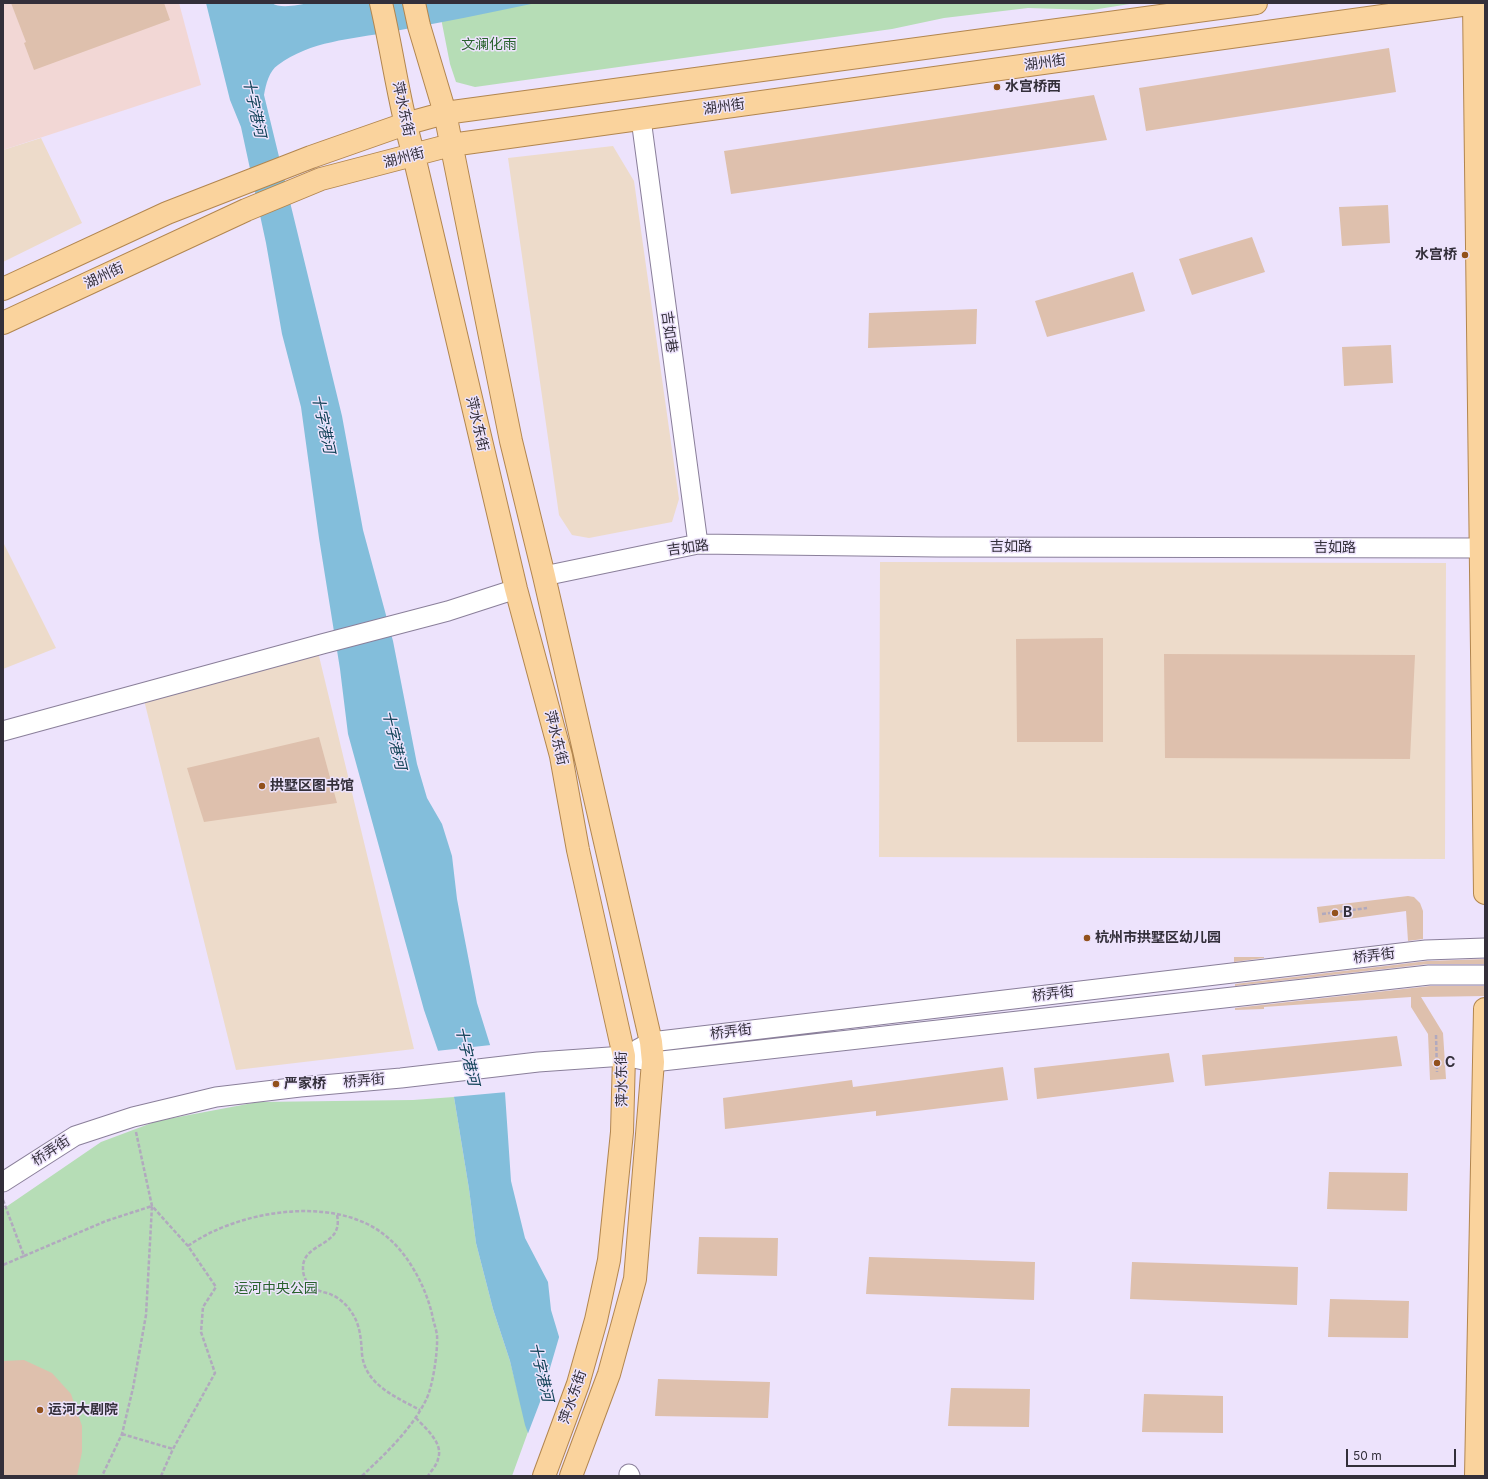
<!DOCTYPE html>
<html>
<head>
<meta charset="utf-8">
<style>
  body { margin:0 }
  #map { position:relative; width:1488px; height:1479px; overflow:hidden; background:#ede3fc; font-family:Inter,sans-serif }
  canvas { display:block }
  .frame { position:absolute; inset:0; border:4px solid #332f3a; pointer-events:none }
  .scale { position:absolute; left:1346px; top:1449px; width:110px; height:18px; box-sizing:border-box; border:2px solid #332f3a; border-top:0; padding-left:5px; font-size:12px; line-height:14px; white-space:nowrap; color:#332f3a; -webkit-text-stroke:3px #ede3fc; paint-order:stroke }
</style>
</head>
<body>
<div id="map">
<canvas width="1488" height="1479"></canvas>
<div class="frame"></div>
<div class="scale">50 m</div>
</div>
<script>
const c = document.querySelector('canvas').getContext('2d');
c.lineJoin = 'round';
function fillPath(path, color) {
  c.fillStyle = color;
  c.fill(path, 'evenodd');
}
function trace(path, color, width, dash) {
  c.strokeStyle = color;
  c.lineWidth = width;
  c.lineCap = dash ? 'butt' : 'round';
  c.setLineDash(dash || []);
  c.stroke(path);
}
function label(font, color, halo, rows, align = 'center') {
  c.font = font + ' Inter,"Noto Sans SC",sans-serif';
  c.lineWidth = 3;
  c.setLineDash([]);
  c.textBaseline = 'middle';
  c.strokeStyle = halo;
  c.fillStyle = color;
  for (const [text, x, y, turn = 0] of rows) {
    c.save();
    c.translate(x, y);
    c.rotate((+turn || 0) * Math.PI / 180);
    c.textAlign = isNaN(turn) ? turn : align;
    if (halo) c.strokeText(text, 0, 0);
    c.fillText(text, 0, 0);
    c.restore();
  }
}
const commercial = new Path2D(`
  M41,138l41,85 -79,39v-112z
  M613,146l21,35 45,318 -7,23 -83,16 -17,-3 -13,-20 -51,-357z
  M3,542l53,106 -53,21z
  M880,562l566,1 -1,296 -566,-2z
  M318,652l96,397 -178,21 -92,-370z`);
const industrial = new Path2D(`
  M3,3h176l22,82 -198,65z`);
const green = new Path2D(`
  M438,3h698l-44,7 -64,-2 -84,10 -52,11 -417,58 -19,-5 -6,-18z
  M454,1097l15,92 7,54 17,66 17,52 18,71 -16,44h-509v-267l98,-67 56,-21 101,-19 155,-2z`);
const water = new Path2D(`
  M206,3h66c7,6 28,2 36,0h228c-48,10 -97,20 -146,29 -38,7 -80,9 -112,33 -9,6 -12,19 -14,30l78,321 21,114 30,111 24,123 10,34 15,26 10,32 5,43 20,104 28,90 6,88 14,57 23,44 3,28 12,40 -19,126 -19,-51 -15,-64 -17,-52 -17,-66 -7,-54 -15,-92 -30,-87 -76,-276 -8,-65 -21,-131 -18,-131 -19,-73 -16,-91 -25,-116 -11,-27z`);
const pier = new Path2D(`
  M491,1045l16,47 -55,5 -16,-46z
  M560,1334l5,15 21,127h-44l-15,-40 13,-34z`);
const building = new Path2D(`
  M11,3h153l6,17 -136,50 -10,-27 2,-1z
  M1389,48l7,44 -250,39 -7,-43z
  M1094,95l13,45 -376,54 -7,-43z
  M1388,205l2,38 -48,3 -3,-39z
  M1252,237l13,35 -73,23 -13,-36z
  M1133,272l12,39 -98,26 -12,-36z
  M977,309l-1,35 -108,4 1,-35z
  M1391,345l2,38 -49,3 -2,-39z
  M1103,638v104h-86l-1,-103z
  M1164,654l251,1 -5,104 -245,-1z
  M319,737l18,66 -133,19 -17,-54z
  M1408,896l6,1 6,6 3,8v28l-15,2 -2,-30 -87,12 -2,-16z
  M1234,957h30v1l-30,4z
  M1485,959v5h-57l-193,22v-2l192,-23z
  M1430,986h55v10l-64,1 22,36 3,46 -16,1 -2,-46 -17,-27v-10l-147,10v2l-29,1v-2z
  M1397,1036l5,30 -197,20 -3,-31z
  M1169,1053l5,29 -137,17 -3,-31z
  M1003,1067l5,33 -132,16v-5l-151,18 -2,-31 129,-18 1,7z
  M1329,1172l79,1 -1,38 -80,-2z
  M699,1237l79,1 -1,38 -80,-2z
  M869,1257l166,5 -1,38 -168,-6z
  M1132,1262l166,5 -1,38 -167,-6z
  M1330,1299l79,2 -1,37 -80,-1z
  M24,1360l28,13 19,21 11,32v26l-5,24h-74v-115z
  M658,1379l112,3 -2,36 -113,-2z
  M951,1388l79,1 -1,38 -81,-1z
  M1144,1394l79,2v37l-81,-1z`);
const path = new Path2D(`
  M1322,914l45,-6
  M1436,1035l1,37
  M136,1132l16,74 36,40 28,41 -13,20 -2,25 14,41 -42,76 -12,27
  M3,1200l21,56 -21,9
  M337,1215c7,33 -35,26 -34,54 0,12 9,20 20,23 3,1 6,1 9,3 7,3 14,9 18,15 10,13 11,28 12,44 3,31 34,43 58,56
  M188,1246c49,-35 143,-51 194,-13 25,18 43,52 50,81 1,7 4,14 5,21 1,16 -4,51 -11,65 -15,30 -40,53 -64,76
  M24,1256l82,-35 46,-15 -6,109 -13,73 -11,46 -20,42
  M416,1418c9,10 28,25 22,41 -1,6 -7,12 -10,17
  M122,1434l51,15`);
const minor = new Path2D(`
  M641,119l57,425
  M544,576l154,-32 240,3 544,1
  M3,731l319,-87 126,-33 68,-22
  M638,1049l13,-7 775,-92 59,-2
  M3,1182l72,-46 58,-19 83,-20 84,-10 101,-9 137,-16 86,-6 29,6 776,-87h56
  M629,1474l1,2`);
const major = new Path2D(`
  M381,3c12,51 18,102 33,153l102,433 45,167 17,94 46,206 -2,76 -13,128 -13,60 -18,64 -34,92
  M414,3l5,23 26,87 66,328 33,135 107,466 2,20 -18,217 -26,95 -38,102
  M1474,3l11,890
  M3,289l164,-76 144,-56 94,-33 40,-11 811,-110
  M3,323l243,-113 75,-31 130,-34 1025,-142
  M1476,1476l9,-467`);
const markers = [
  [997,87,4,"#92511c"],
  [1465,255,4,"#92511c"],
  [262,786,4,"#92511c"],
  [1335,913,4,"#92511c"],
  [1087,938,4,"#92511c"],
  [1437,1063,4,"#92511c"],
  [276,1084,4,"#92511c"],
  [40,1410,4,"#92511c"]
];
const parkNames = [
  ["文澜化雨",489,45],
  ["运河中央公园",276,1289]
];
const streetNames = [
  ["湖州街",1045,63,-8],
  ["湖州街",724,107,-8],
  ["萍水东街",403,109,78],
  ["湖州街",404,158,-15],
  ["湖州街",104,276,-25],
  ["吉如巷",669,332,82],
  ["萍水东街",477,424,77],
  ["吉如路",1011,547],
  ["吉如路",688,548,-8],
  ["吉如路",1335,548],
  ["萍水东街",556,738,76],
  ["桥弄街",1374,956,-7],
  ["桥弄街",1053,994,-7],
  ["桥弄街",731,1032,-7],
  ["萍水东街",622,1079,-91],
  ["桥弄街",364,1081,-5],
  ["桥弄街",51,1151,-33],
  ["萍水东街",573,1397,-71]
];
const poiNames = [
  ["水宫桥西",1005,87],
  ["水宫桥",1457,255,"right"],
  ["拱墅区图书馆",270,786],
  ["B",1343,913],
  ["杭州市拱墅区幼儿园",1095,938],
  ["C",1445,1063],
  ["严家桥",284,1084],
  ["运河大剧院",48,1410]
];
const waterNames = [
  ["十字港河",254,108,78],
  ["十字港河",323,424,78],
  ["十字港河",394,740,77],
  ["十字港河",467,1056,77],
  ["十字港河",541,1372,77]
];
fillPath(commercial, '#eddbca');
fillPath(industrial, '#f2d7d5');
fillPath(green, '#b6ddb6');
fillPath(water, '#83bedb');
fillPath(pier, '#ede3fc');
fillPath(building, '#dec0ad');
trace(minor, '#8a7f9a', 21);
trace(major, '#b2864f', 24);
trace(path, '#b1a9be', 2.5, [4, 2]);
trace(minor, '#fff', 19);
trace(major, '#fad39d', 22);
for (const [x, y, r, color] of markers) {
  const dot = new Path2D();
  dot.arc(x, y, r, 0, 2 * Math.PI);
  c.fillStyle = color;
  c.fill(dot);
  trace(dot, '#ede3fc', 1.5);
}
label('14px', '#28622c', '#ede3fc', parkNames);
label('14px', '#332f3a', '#ede3fc', streetNames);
label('bold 14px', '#332f3a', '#ede3fc', poiNames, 'left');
label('italic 15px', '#0f4156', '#ede3fc', waterNames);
</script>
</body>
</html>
